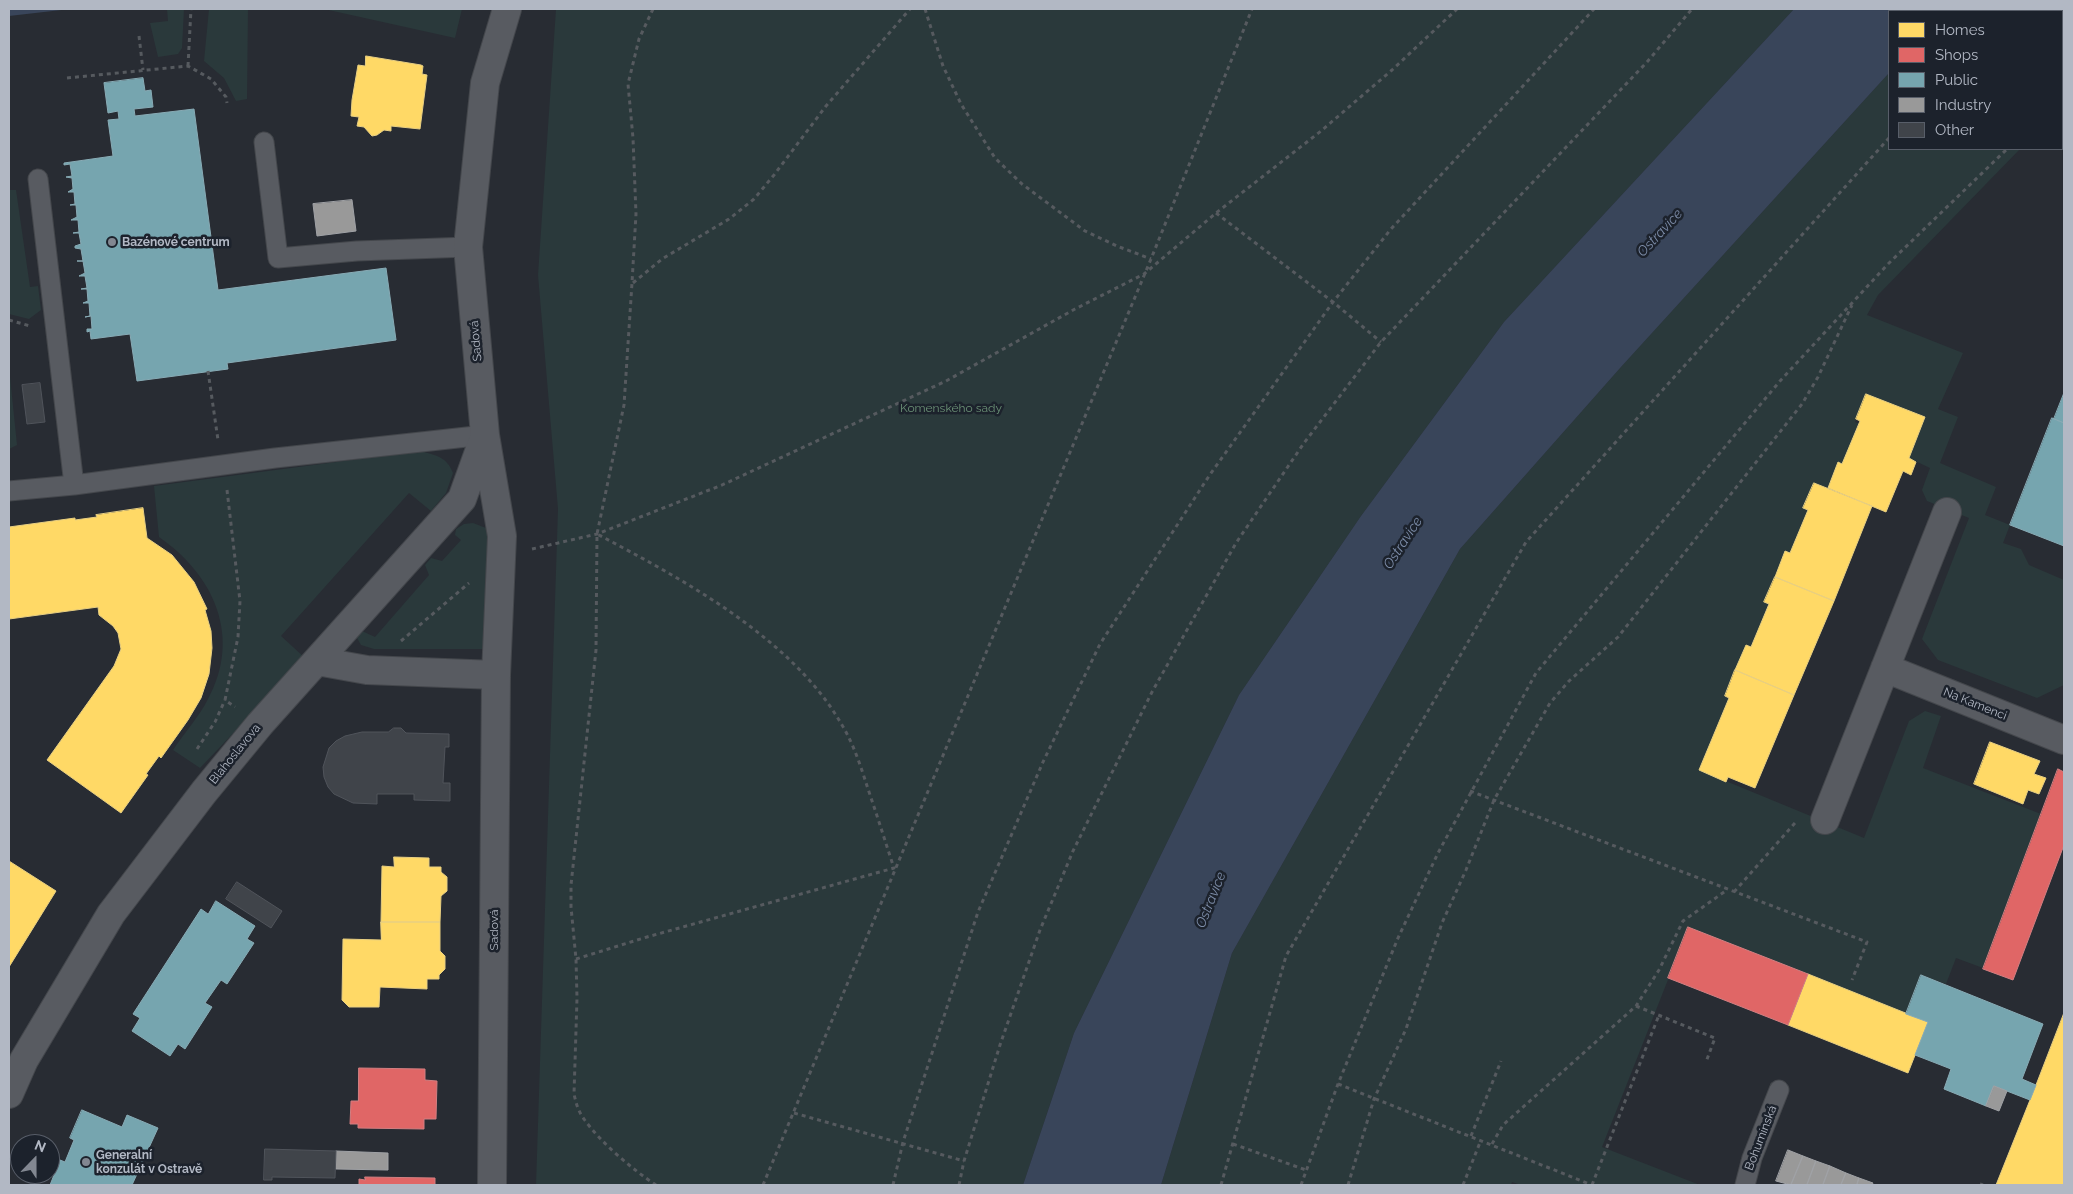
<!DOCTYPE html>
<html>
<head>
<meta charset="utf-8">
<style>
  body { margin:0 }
  #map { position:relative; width:2073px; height:1194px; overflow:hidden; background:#282c33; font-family:Raleway,sans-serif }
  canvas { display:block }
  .frame { position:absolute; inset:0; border:10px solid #b2b8c4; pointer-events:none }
  .legend { position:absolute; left:1888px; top:10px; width:175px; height:140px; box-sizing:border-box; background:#1c222c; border:1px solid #585e69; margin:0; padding:6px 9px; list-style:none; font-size:15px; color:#b2b8c4 }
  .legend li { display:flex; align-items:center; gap:10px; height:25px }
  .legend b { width:25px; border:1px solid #585e69 }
  .north { position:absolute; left:10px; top:1134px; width:50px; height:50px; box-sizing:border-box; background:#1c222c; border:1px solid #585e69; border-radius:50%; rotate:22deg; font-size:14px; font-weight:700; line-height:20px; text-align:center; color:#b2b8c4 }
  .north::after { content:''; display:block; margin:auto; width:18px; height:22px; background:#828791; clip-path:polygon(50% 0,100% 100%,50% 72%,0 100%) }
</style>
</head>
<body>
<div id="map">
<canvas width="2073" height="1194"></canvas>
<div class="frame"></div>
<ul class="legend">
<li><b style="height:14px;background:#ffd966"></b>Homes</li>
<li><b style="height:14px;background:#e06666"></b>Shops</li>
<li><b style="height:14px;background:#76a5af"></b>Public</li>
<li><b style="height:14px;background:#999"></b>Industry</li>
<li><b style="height:14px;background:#40444a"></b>Other</li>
</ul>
<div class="north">N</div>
</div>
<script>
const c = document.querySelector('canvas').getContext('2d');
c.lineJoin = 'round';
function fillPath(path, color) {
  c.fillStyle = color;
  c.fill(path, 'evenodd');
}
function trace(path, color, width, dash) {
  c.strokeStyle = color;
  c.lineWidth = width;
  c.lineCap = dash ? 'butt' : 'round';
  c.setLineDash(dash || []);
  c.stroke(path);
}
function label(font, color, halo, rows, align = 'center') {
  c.font = font + ' Raleway,sans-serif';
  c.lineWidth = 5;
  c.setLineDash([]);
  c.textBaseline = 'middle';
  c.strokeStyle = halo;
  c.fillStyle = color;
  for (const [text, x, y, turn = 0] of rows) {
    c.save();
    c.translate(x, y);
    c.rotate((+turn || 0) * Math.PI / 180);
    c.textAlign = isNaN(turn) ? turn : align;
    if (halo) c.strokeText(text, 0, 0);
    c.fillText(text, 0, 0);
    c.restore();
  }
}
const green = new Path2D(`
  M167,9h17l-2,39 -4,6 -20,3 -8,-34 18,-2z
  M209,9h39l-1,90 -11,2 -12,-23 -20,-17z
  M324,9h138l-7,29z
  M556,9h1238l-290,313 -143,194 -122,179 -165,338 -51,152h-487l22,-676 -20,-234z
  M1946,9h118v94l-2,2v-94h-118z
  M1889,73v76h131l-142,146 -11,20 96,38 -25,56 20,8 -18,46 56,24 -11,28 25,10 -7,18 18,6 8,16 35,15v105l-27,13 -99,-38 -16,-21 47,-121 -42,-17 -5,-11 8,-22 -21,-10 16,-41 -59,-23 -11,28 5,2 -18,40 -4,-1 -10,25 -14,-5 -11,25 5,2 -18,43 -5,-1 -21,50 5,2 -18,43 -5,-2 -21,51 4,2 -30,72 165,68 45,-117 16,-10 16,5 -18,52 118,46 -58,154 -27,-10 -10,26 -25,-9 -15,39 -218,-85 -86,218 98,38h-179l-9,-3 -1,3h-350l71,-232 228,-404 161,-182z
  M9,190h7l14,97 8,-1 3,24 -12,9 -20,-5z
  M9,367l8,78 -8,4z
  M420,451c16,4 27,6 33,22l-7,20 -15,18 -22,-18 -128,143 24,22 -105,110 -27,-18c11,-17 26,-33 35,-51 34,-62 6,-124 -49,-162l-5,-51z
  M473,523l13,5 4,5 -6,116h-110l-13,-4 -4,-7 5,-7 13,6 54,-62 -4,-10 6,-7 11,3 19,-21 -6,-5 1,-6 8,-5z`);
const water = new Path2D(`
  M9,9h61l-61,7z
  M1794,9h152l-2,2h-55v62l-268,294 -161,182 -228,404 -71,232h-138l51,-152 165,-338 122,-179 143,-194z`);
const homes = new Path2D(`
  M366,56l55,9 2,1 -1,8 5,1 -7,54 -29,-3v5l-7,-1 -7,5 -5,1 -8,-9 -7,-1 2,-9 -8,-1 1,-16 6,-35 7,1z
  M1866,394l59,23 -16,41 7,4 -5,13 -8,-4 -17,41 -58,-24 10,-26 4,2 18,-43 -4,-2z
  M1814,483l58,23 -38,95 -59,-24 10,-26 5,2 18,-43 -5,-2z
  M143,508l4,30 25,17 22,27 13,27 -2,1 6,21 1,17 -3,26 -8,24 -13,22 -27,38 -2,-2 -13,18 2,1 -27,38 -74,-53 67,-94 7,-17 -3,-16 -5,-7 -14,-11 -1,-8 -89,12v-92l66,-9v2l22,-3 -1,-2z
  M1775,577l59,24 -40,94 -59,-25 11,-25 5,2 18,-43 -5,-2z
  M1735,670l59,25 -39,93 -27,-11 -2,5 -27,-12 30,-72 -4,-2z
  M1990,742l50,19 -6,13 12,4 -7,16 -11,-4 -5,14 -49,-20z
  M394,857l35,1v9h12v5l6,5v14l-6,5 -1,26h-59l1,-56 12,1z
  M9,861l47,30 -47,76z
  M381,922h59v29l5,5v13l-6,6v4h-12v10l-47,-2 -1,20h-30l-7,-7 1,-61 38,1z
  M1808,974l120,48 -20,51 -120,-48z
  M2064,1013v172h-68l40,-100z`);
const shops = new Path2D(`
  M2058,769l6,3v73l-51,135 -30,-11z
  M1688,927l120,47 -20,51 -120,-47z
  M359,1068l66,1v11l12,1 -1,38h-12v10l-66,-1v-4h-8l1,-23h7z
  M365,1177l70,1v7h-76v-6l6,1z`);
const public = new Path2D(`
  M143,78l2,13 6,-1 2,17 -19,2 1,7 59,-7 24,181 168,-22 10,72 -169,23 1,6 -91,12 -7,-47 -39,5 -1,-8 -3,1v-3h5l-1,-13 -6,1 5,-1 -1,-13h-6l5,-2 -1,-12h-6l6,-1 -2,-12h-6l6,-3 -2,-12h-6h6l-2,-12 -6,-1v-2l6,-2 -2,-11h-6l6,-1 -1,-12h-7l6,-3 -1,-12h-6l5,-1 -1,-12h-6l5,-3 -1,-11 -6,-1 6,-1 -2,-12 -6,1v-2l49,-7 -5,-36 11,-1 -1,-8 -10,2 -4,-30z
  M2064,393v30l-10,-4z
  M2052,418l12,5v123l-54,-21z
  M216,901l39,25 -8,13 7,4 -27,41 -6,-4 -16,23 7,4 -27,42 -7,-5 -8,12 -38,-25 8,-13 -7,-4 68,-105 7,5z
  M1921,975l122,49 -21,55 14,6 -6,15 -36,-14 -8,20 -42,-17 7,-20 -36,-14 13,-33 -22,-8z
  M82,1110l40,17 5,-12 31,13 -26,57h-82l10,-25 5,2 9,-22 -4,-2z`);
const industry = new Path2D(`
  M352,200l4,31 -39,5 -4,-32z
  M1994,1086l13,5 -8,20 -13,-5z
  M1788,1150l15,6 -12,29 -15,-4z
  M336,1151l52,2v17l-52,-1z
  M1803,1156l13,5 -9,24h-16z
  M1816,1161l14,5 -7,19h-16z
  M1830,1166l16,7 -5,12h-18z
  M1846,1173l13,5 -2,7h-16z
  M1859,1178l14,5 -1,2h-15z`);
const building = new Path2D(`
  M40,383l5,39 -18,2 -5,-39z
  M394,728h7l5,5 43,1v13h-4l-2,36h7v18l-36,-1v-6h-37v10l-24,-1 -19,-9 -6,-7 -4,-10 -1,-10 6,-19 7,-7 9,-5 17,-4h26z
  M237,882l45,29 -11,17 -45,-29z
  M265,1149l71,2 -1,27 -63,-1v3h-8z`);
const path = new Path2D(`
  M653,9l-14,30 -11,45 5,54 3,76 -4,69 -8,122 -27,129 -1,116 -25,235v22l5,52 1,39 -3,96c2,9 4,17 10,25 16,23 49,51 72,66
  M925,9l18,57 18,38 34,54 27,26 63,47 32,15 34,13
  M2003,11l2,-2
  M139,36l4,34
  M188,66l3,-57
  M67,78l121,-12 23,13 15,18 1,6
  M2062,93l2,-3
  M1216,213l117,89 48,40
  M633,283l29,-24 67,-40 25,-20 20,-24 52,-69 84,-97
  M9,320l21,6
  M208,371l10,69
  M227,490l13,111 -2,36 -13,63 10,7
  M532,549l65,-15 125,-49 224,-104 129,-72 69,-35 72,-61 105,-82 71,-61 65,-61
  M401,641l68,-58
  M197,749l18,-27 10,-22
  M1470,791l397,151 -15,38
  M1734,892l61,-69
  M576,959l71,-22 247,-69c-9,-27 -17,-53 -26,-79 -7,-22 -14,-44 -26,-64 -50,-87 -158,-145 -245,-191
  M1636,1006l79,32 -9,24
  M1338,1084l254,101
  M794,1113l170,48
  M1471,1136l30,-75
  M1233,1144l73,26
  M1492,1144l11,-19 133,-119 23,-36 24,-49 44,-31
  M1980,1184l3,1
  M763,1185l388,-926 101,-250
  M893,1185l10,-43 75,-230 65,-150 57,-118 109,-168 124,-174 58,-73 203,-220
  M959,1185l5,-24 36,-116 40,-115 33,-79 79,-159 84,-149 68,-100 77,-101 266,-280 45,-53
  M1221,1185l65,-229 240,-414 363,-404
  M1301,1185l37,-101 60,-146 40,-85 98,-180 244,-292 108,-117 119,-115
  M1348,1185l26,-86 32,-70 36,-106 24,-53 28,-70 56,-97 19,-22 49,-44 184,-233 16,-27 34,-72
  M1463,1185l18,-45
  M1592,1185l67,-170`);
const lane = new Path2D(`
  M264,142l14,116 79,-7 111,-4
  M38,179l36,306
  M9,491l65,-6 201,-27 210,-23
  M1745,1185l7,-27 27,-68`);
const street = new Path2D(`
  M317,661l50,9 129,5
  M1885,668l179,72
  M1825,820l122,-308
  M9,1094l15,-34 87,-146 93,-122 56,-68 202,-225 22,-61
  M492,1185l4,-510 6,-139 -17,-101 -17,-188 17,-164 22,-74`);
const markers = [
  [112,242,5,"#828791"],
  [86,1162,5,"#828791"]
];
const poiNames = [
  ["Bazénové centrum",122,242],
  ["Generalní",96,1155],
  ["konzulát v Ostravě",96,1169]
];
const streetNames = [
  ["Sadová",476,341,-95],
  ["Na Kamenci",1975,704,22],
  ["Blahoslavova",235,754,-51],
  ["Sadová",494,930,-90],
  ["Bohumínská",1761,1138,-69]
];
const parkNames = [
  ["Komenského sady",951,408]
];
const waterNames = [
  ["Ostravice",1660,233,-47],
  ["Ostravice",1403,543,-57],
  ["Ostravice",1211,900,-68]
];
fillPath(green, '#2a393b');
fillPath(water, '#39455a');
fillPath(homes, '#ffd966');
trace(homes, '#e8cf82', 1);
fillPath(shops, '#e06666');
trace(shops, '#d27f82', 1);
fillPath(public, '#76a5af');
trace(public, '#88abb5', 1);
fillPath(industry, '#999');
trace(industry, '#a0a2a6', 1);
fillPath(building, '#40444a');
trace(building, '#50545b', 1);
trace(lane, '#44474c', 21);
trace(street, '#44474c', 30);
trace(path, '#565a5f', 3, [4, 4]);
trace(lane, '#585b61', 19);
trace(street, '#585b61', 28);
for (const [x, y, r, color] of markers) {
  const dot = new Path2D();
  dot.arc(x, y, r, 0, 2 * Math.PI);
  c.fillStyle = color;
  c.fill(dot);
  trace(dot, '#1c222c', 2);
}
label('bold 12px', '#b2b8c4', '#1c222c', poiNames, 'left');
label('12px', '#b2b8c4', '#1c222c', streetNames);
label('12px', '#6c9277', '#1c222c', parkNames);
label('italic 14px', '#7d8da9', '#1c222c', waterNames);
</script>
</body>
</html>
